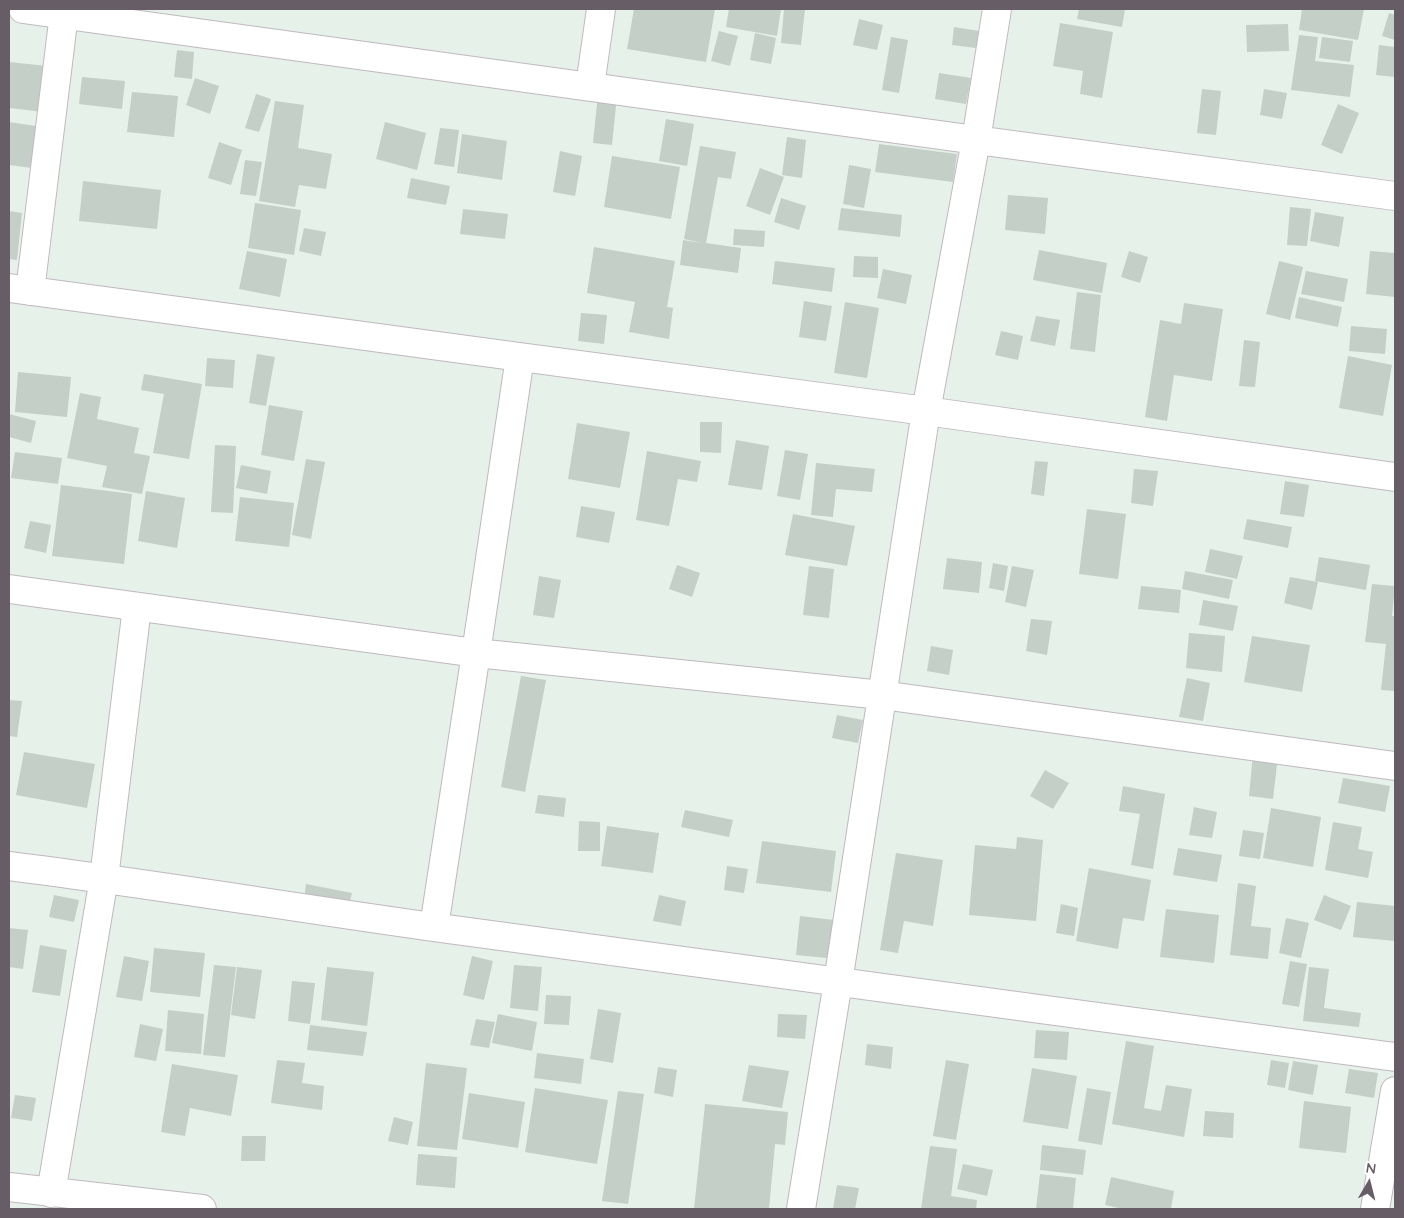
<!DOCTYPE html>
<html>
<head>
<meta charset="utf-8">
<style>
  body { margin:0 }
  #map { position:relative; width:1404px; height:1218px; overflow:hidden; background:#e6f1ea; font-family:Quicksand,sans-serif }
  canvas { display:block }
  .frame { position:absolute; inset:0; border:10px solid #675d66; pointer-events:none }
  .north { position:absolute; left:1344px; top:1158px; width:50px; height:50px; -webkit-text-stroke:4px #fff; paint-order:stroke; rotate:8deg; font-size:14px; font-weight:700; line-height:20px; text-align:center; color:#675d66 }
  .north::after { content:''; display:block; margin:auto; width:18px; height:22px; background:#675d66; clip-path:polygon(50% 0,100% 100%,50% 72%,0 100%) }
</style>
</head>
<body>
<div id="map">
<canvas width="1404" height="1218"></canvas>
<div class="frame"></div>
<div class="north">N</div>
</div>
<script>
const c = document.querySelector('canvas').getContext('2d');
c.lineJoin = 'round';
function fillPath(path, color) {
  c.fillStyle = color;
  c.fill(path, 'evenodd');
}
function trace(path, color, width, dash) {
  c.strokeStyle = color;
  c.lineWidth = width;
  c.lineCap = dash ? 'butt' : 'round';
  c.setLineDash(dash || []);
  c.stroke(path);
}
const building = new Path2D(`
  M634,9h81l-9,53 -79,-13z
  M729,9h52l-4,27 -51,-9z
  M784,9h21l-4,36 -20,-2z
  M1079,9h46l-3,18 -45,-8z
  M1302,9h62l-6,31 -59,-10z
  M1389,13l6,2v25l-13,-4z
  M859,19l24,6 -6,25 -24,-5z
  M1060,23l53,9 -11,66 -22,-4 3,-23 -30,-5z
  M1288,24l1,27 -42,1 -1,-27z
  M954,27l25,4 -3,17 -24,-3z
  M719,31l19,5 -8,30 -19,-5z
  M755,33l21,5 -5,26 -21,-4z
  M1299,35l19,2 -3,24 39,4 -4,32 -59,-7z
  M891,37l17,3 -9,53 -17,-3z
  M1322,37l31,4 -3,21 -31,-4z
  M1379,45l16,2v30l-19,-2z
  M177,50l17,2 -2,27 -18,-2z
  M9,62l48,5 -5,46 -43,-5z
  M939,73l32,5 -5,26 -31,-5z
  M82,77l43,4 -3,28 -43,-5z
  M195,78l24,8 -9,28 -24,-9z
  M1202,89l19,2 -5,44 -19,-2z
  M1264,89l23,4 -5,26 -22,-4z
  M132,92l46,4 -4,41 -47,-5z
  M256,94l15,5 -12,33 -14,-4z
  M598,94l19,2 -5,49 -19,-2z
  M275,101l29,4 -6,43 34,6 -6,35 -27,-4 -4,22 -36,-6z
  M1338,104l21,9 -17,41 -21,-9z
  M666,119l28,5 -7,42 -28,-5z
  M9,122l27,4 -4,42 -23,-3z
  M385,122l41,11 -9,37 -41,-11z
  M440,128l19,2 -5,37 -20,-3z
  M462,134l45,7 -5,39 -45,-7z
  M787,137l19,3 -4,38 -20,-3z
  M219,142l23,8 -11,35 -23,-7z
  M879,144l78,10 -4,28 -78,-10z
  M700,146l36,6 -5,27 -13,-2 -12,66 35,5 -3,25 -58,-8 3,-25 19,3 -18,-4z
  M560,151l22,5 -7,40 -22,-4z
  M612,156l68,11 -9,52 -67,-12z
  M245,160l17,2 -6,34 -16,-2z
  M849,165l22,4 -7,39 -21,-4z
  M760,168l24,9 -14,38 -24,-9z
  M411,178l39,8 -4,19 -39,-7z
  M83,181l78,9 -4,39 -78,-8z
  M1008,195l40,3 -3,36 -40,-4z
  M781,198l25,8 -7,24 -25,-8z
  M255,203l46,7 -7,45 -46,-7z
  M1290,207l21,2 -4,37 -20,-1z
  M841,208l61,7 -2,22 -62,-7z
  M463,209l45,5 -3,25 -45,-5z
  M9,211l13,2 -5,47 -8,-1z
  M1315,212l29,5 -5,30 -29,-6z
  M304,228l22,4 -5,24 -22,-5z
  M734,229l31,2 -1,16 -31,-2z
  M594,247l81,14 -8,46 6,1 -4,31 -40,-7 6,-30 -48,-9z
  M1039,250l68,13 -5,30 -69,-13z
  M247,251l40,8 -7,38 -41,-8z
  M1129,251l19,6 -8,26 -19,-6z
  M1370,251l25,2v44l-29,-3z
  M854,256l24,1v21l-25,-1z
  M775,261l60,7 -3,24 -60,-8z
  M1279,261l24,6 -13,53 -24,-6z
  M883,269l29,6 -6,29 -29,-6z
  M1306,271l42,8 -4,23 -43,-8z
  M1077,292l24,3 -6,57 -25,-3z
  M1299,297l43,10 -4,20 -43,-9z
  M804,301l28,5 -6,35 -27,-4z
  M845,302l34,6 -12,70 -33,-5z
  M1184,303l39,6 -11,72 -38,-6 -7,46 -22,-4 15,-97 21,4z
  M581,313l26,2 -3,29 -26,-3z
  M1036,316l24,4 -5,26 -25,-5z
  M1351,326l36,3 -2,25 -36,-3z
  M1001,331l22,5 -5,24 -23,-5z
  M1244,340l16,2 -5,45 -16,-1z
  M257,354l18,3 -9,49 -17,-3z
  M1348,356l44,9 -9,51 -44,-8z
  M207,358l28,2 -2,28 -28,-2z
  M18,372l53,5 -4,40 -52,-5z
  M144,374l58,10 -13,75 -36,-6 11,-59 -23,-4z
  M80,393l21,4 -4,22 42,9 -5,25 16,3 -8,38 -40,-7 5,-21 -40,-8z
  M269,405l34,6 -9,50 -33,-6z
  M9,414l27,7 -5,22 -22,-6z
  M700,422h22l-1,31 -21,-1z
  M577,423l53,9 -10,56 -52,-9z
  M736,440l33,6 -7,44 -34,-5z
  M215,445l21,1 -3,67 -22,-1z
  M785,450l23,4 -8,46 -23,-4z
  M647,451l54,10 -4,21 -19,-3 -9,47 -33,-6z
  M15,452l47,6 -4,26 -47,-6z
  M306,459l19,3 -14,77 -19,-4z
  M1035,461l13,1 -4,34 -13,-2z
  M816,463l59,6 -3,23 -36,-3 -3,28 -22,-2z
  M241,465l30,6 -4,23 -31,-6z
  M1134,469l24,2 -5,35 -22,-3z
  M1285,481l24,4 -5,32 -24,-3z
  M61,485l71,9 -8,70 -72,-8z
  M146,491l39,7 -8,50 -39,-7z
  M240,497l54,6 -5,44 -54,-6z
  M581,506l34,6 -6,31 -33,-6z
  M1087,509l39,5 -8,65 -39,-5z
  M793,514l62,12 -8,40 -62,-11z
  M1247,519l45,8 -4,21 -45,-9z
  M30,521l21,4 -5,28 -22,-5z
  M1210,549l33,7 -6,23 -32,-7z
  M1319,557l51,8 -4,25 -51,-9z
  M947,558l35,4 -3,31 -36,-4z
  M993,563l15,3 -4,25 -15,-3z
  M677,565l23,8 -8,24 -23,-8z
  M809,566l25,3 -5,49 -26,-3z
  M1012,566l22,4 -8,37 -21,-5z
  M1185,571l48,9 -4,19 -47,-10z
  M539,576l22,4 -7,38 -21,-3z
  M1290,577l28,5 -6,28 -28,-7z
  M1372,584l23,2 -3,30h3v75l-14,-1 5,-46 -21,-2z
  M1141,586l40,4 -2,23 -41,-4z
  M1203,600l35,6 -5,25 -34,-6z
  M1031,619l21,2 -5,34 -21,-4z
  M1189,633l36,3 -3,36 -36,-4z
  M1252,636l58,9 -8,47 -58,-10z
  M931,646l22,4 -4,25 -22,-4z
  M521,676l25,4 -21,112 -24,-5z
  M1187,678l23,5 -7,38 -24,-4z
  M9,700l13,1 -5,36 -8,-1z
  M837,715l26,5 -5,23 -26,-5z
  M24,752l71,12 -8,44 -71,-13z
  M1253,754l25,2 -5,43 -24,-3z
  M1045,770l24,13 -16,26 -23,-13z
  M1343,778l47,8 -5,26 -47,-9z
  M1123,786l42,8 -12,75 -22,-4 9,-51 -21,-3z
  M538,795l28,3 -2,19 -29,-4z
  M1194,807l23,5 -5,26 -23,-3z
  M1271,808l50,9 -8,50 -50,-9z
  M685,810l48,10 -4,17 -48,-10z
  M579,821l21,1v29h-22z
  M1333,822l29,5 -4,22 15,3 -5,26 -43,-8z
  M607,826l52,7 -6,40 -52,-7z
  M1243,830l21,3 -4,26 -21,-3z
  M1017,837l26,3 -7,81 -67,-6 6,-70 41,4z
  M762,841l74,10 -5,41 -75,-9z
  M1178,848l44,7 -5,27 -44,-7z
  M896,853l47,7 -10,66 -29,-5 -6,32 -18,-3z
  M727,866l21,3 -4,24 -20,-3z
  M1089,868l62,12 -7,41 -21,-3 -5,31 -42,-8z
  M1238,883l18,3 -5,40 20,2 -3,31 -38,-4z
  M306,884l46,9 -4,16 -44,-8z
  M54,895l25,5 -5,22 -25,-5z
  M659,895l27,6 -5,25 -28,-5z
  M1324,895l27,11 -10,24 -27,-10z
  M1357,902l38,4v35l-42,-4z
  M1061,904l17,4 -4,28 -18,-3z
  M1166,909l53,6 -5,48 -54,-6z
  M800,916l43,5 -5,38 -42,-4z
  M1286,918l23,5 -8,35 -22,-5z
  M9,928l19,2 -5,39 -14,-2z
  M40,945l27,5 -7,46 -28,-4z
  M154,948l51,5 -5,44 -50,-5z
  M124,956l25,5 -7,40 -26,-4z
  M472,956l21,5 -9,39 -21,-5z
  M1290,961l17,3 -8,43 -17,-3z
  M214,965l22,2 -11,90 -22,-2z
  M514,965l28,2 -4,44 -28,-3z
  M237,967l25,3 -7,49 -24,-4z
  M327,967l47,5 -7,54 -46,-6z
  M1309,967l20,2 -5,39 37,5 -2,14 -56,-6z
  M292,981l23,2 -5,41 -22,-3z
  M546,995l25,1 -2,29 -25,-1z
  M598,1009l23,4 -8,50 -23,-4z
  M168,1010l36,4 -3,40 -36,-3z
  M498,1014l39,8 -5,29 -40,-8z
  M778,1014l29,1 -2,24 -28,-2z
  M476,1019l19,3 -6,26 -19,-3z
  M140,1024l23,5 -7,32 -22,-4z
  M310,1025l57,7 -4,24 -56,-6z
  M1036,1030l33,2 -2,28 -33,-2z
  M1126,1041l28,5 -10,62 17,3 5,-26 26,4 -8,48 -72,-13z
  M867,1044l26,3 -2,22 -26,-4z
  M537,1053l47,6 -3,25 -47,-6z
  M277,1060l28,3 -3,20 22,3 -2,24 -51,-7z
  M946,1060l23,4 -13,76 -23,-4z
  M1271,1060l18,3 -4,25 -18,-3z
  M1293,1061l25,4 -5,30 -25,-5z
  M426,1063l41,5 -10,82 -40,-4z
  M172,1064l66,11 -7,41 -41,-8 -5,28 -24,-4z
  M749,1065l40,6 -7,37 -40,-7z
  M658,1067l19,3 -4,27 -19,-4z
  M1032,1068l45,8 -9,53 -45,-7z
  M1349,1069l29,4 -4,25 -29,-5z
  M535,1088l73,12 -11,64 -72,-12z
  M1087,1088l24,4 -9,53 -24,-4z
  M618,1091l26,3 -16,110 -26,-3z
  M469,1093l56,9 -7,46 -56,-9z
  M15,1095l21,3 -4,23 -21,-3z
  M1304,1101l47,6 -5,46 -47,-5z
  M705,1104l83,8 -3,33 -10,-1 -6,65h-75z
  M1205,1111l29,2 -1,25 -30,-2z
  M394,1117l19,5 -5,23 -20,-4z
  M242,1136h24l-1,25h-24z
  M1042,1145l44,5 -3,25 -43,-5z
  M930,1146l27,3 -6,47 26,4 -1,9h-55z
  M418,1154l39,3 -2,31 -39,-3z
  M963,1164l30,6 -6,26 -30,-7z
  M1040,1174l36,4 -3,31h-37z
  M1111,1177l63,14 -3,18h-48l-18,-4z
  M837,1185l22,3 -4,21h-22z`);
const minor = new Path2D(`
  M23,9l953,131 419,56
  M590,86l11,-77
  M9,288l511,69 406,54 469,66
  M30,291l34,-277
  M9,589l467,64 406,42 513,71
  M9,866c144,18 287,42 431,62 319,43 637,86 955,129
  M434,927l42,-274 44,-296
  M9,1187l193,22
  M51,1193l53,-315 33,-271
  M801,1209l37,-227 88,-571 50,-271 21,-131
  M1375,1209l20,-118`);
fillPath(building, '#c4cfc7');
trace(minor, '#c0b8bf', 30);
trace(minor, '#fff', 28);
</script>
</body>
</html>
